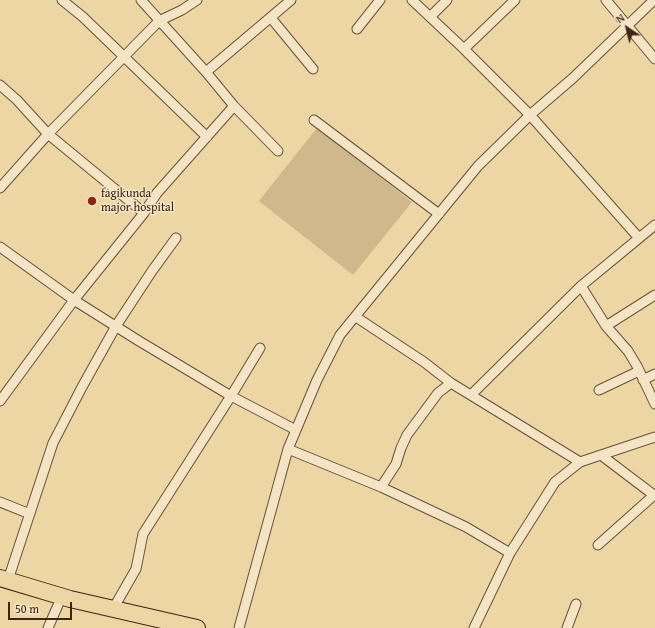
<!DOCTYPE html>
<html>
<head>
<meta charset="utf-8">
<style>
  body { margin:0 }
  #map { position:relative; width:655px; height:628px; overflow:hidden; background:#ebd6a4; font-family:"Gentium Book Plus",serif }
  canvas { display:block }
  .north { position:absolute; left:607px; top:8px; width:40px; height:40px; -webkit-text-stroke:3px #f2e4c4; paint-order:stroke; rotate:325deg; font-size:11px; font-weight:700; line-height:16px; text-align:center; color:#3f2417 }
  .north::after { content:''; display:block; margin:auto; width:14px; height:18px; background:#3f2417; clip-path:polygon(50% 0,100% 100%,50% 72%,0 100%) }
  .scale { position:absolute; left:8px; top:602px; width:64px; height:18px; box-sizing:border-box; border:2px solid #3f2417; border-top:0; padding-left:5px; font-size:12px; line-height:14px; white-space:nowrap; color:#3f2417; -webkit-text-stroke:3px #f2e4c4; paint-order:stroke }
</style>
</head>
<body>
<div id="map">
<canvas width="655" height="628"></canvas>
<div class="north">N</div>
<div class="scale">50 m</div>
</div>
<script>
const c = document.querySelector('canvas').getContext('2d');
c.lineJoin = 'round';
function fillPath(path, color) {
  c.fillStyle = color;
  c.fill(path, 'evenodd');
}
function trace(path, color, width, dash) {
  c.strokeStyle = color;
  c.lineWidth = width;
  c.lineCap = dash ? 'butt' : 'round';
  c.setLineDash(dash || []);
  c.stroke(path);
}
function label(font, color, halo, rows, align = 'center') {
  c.font = font + ' "Gentium Book Plus",serif';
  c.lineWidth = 3;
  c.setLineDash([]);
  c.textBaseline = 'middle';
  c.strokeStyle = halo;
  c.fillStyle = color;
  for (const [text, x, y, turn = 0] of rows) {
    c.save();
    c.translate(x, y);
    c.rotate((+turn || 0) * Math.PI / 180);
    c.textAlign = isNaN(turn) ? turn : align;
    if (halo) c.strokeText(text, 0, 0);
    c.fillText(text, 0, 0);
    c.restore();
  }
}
const green = new Path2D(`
  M317,128l95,74 -59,73 -94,-74z`);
const minor = new Path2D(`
  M62,0l21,17 124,120
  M141,0l65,72 28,34 44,45
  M412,0l52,49 66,66 109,123
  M606,0l49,59
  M430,17l17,-17
  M271,18l42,51
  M357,29l23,-29
  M464,49l51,-49
  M206,72l85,-72
  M0,85l17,15 31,34 96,79
  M314,120l125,94
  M0,188l48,-54 111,-113 23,-11 15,-10
  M0,247l74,53 65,41 92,55 65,34
  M581,286l25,40 22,25 9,15 18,38
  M356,317l68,45 27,21 129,79
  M606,326l49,-31
  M643,380l12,-6
  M599,390l40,-19
  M471,395l110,-109 74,-61
  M0,401l74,-101 70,-87 13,-20 77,-87
  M288,449l93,38 85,40 44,26
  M601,455l54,41
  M381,487l15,-23 5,-16 6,-13 31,-42 13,-10
  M0,502l30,12
  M598,545l56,-50
  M8,580l45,-137 29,-56 34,-61 36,-55 24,-33
  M113,609l23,-40 7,-35 88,-138 29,-48
  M48,628l10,-23
  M239,628l49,-179 29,-69 23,-45 138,-169 52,-51 43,-37 81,-78
  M474,628l36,-75 45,-71 25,-20 75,-25
  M567,628l9,-24`);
const trunk = new Path2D(`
  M0,578l70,21 127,29`);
const markers = [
  [92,201,5,"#8f2418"]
];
const poiNames = [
  ["fagikunda",101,194],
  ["major hospital",101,208]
];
fillPath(green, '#ceb88c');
trace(minor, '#6a503a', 11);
trace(trunk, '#3f2417', 18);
trace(minor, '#f2e4c4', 9);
trace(trunk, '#ebd6a4', 16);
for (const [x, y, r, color] of markers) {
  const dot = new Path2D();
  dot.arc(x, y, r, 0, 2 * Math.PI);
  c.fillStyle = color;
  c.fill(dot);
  trace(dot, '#f2e4c4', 1.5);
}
label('12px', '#3f2417', '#f2e4c4', poiNames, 'left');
</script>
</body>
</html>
